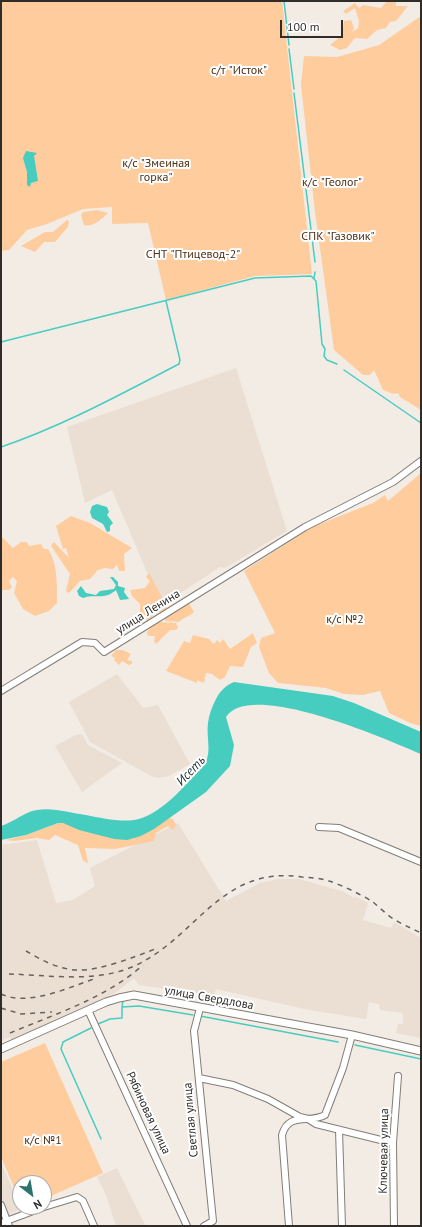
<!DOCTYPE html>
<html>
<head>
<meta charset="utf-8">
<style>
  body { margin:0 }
  #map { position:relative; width:422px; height:1227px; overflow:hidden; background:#f3ece5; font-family:"PT Sans",sans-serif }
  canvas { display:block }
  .frame { position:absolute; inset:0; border:2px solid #2f2c2a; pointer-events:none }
  .north { position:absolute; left:12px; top:1175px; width:40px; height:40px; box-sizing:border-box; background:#fff; border:1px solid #acabaa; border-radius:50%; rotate:149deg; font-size:11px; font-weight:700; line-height:16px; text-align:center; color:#2f2c2a }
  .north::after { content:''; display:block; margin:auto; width:14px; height:18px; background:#2b736c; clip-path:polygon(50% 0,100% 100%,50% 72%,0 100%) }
  .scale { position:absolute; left:280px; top:20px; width:63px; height:18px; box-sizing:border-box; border:2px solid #2f2c2a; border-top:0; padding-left:5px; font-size:12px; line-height:14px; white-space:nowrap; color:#2f2c2a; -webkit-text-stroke:3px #fff; paint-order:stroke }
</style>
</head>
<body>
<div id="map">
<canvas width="422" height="1227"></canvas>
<div class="frame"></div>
<div class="north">N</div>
<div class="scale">100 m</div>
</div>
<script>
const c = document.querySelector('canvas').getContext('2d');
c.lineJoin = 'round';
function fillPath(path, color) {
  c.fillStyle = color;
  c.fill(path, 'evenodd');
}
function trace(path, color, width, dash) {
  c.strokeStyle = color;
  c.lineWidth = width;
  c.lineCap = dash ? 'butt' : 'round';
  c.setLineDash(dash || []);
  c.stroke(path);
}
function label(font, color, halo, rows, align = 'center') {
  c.font = font + ' "PT Sans",sans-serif';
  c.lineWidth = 4;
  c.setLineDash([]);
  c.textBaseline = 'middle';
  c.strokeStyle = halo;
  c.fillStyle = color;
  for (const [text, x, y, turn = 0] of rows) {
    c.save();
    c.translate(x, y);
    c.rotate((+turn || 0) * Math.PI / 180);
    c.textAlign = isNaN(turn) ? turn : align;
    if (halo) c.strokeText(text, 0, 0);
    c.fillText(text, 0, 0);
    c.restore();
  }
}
const built = new Path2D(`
  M236,368l51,163 -62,37 -5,-1 -56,37 -17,-32 -35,-82 -27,13 -18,-76z
  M117,674l26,34 15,-3 32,59 -21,12 -11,2 -7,-2 -61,-34 -21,-40z
  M82,734l6,11 34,18 -40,29 -27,-46 21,-11z
  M178,823l48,78 34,-18 18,-4h21l43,12 12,7 2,-1 12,6 -5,17 28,8 3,-6 27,16v100l-25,-5 2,-9h5v-11l-23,-3 -1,-6 -10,-2 -3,17 -57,-9 -93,-21 -2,7 -75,-11 -5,-7 -20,16 -103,46 -1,-3 -9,4v-196l36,-5 19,63 17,-3 22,-14 -5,-18z
  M1,1162l20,47 -13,6 -7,-18z
  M117,1168l24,49 5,9h-30l-10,-31 -9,-18z`);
const green = new Path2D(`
  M1,1h281l30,273 -57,2 -89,24 -18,-77 -36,1v-17l-29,2 -36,15 -20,6 -18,20 -8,1z
  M387,1h9v5h12l-12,15 -6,1 -4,6 -9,2 -10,9 -12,-1 -8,10 -7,2 -10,-5 12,-10 2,-14 7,-1 3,8 -2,4 6,-4 1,-7 -4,-13 -9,6 -3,-3 12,-8 4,5 4,-3 18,3z
  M421,16v394l-21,-13 -2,-4 -5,1 -10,-4 -9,-20 -4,5h-7l-29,-25 -19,-138 -14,-127 3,-29 33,1 42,-12z
  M97,210l11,3c-6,6 -16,15 -24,12l-3,-10 2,-3z
  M67,220l2,1 -1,6 -13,15h-11l-9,10 -14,-6 24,-14h8z
  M421,473v253l-11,-3 -21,-10 -9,-22 -17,4 -19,-1 -18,-6 -48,-5 -9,-10 -10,-26 2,-9 14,-5 -31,-62 68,-44 61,-24 12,-8 3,6z
  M71,516l19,7 42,25 -8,6 1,17h-6l-2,-6 -4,4 -8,-1 -7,2 -8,9 -10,2 -11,12 -3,-2 4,-17 -19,-28 3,-4 15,16 -3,-10 -3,1 -7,-23z
  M1,536l12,12 8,-6h6l2,4 12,-2 3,5h4c10,15 9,37 9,54l-8,8 -14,5 -12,-7 -9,-16 3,-12 -4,-4 -4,4 3,6 -3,3h-8z
  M149,573l18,34 -4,6 -7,-2 -7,10 -9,-5v-12l-8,-8 -2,-6 15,-2 5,-7 -4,-4z
  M188,602l6,10c-5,5 -10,5 -15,10l-14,-1v-4z
  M160,622l16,1 2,5 -2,2h-6l-14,14 -2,-3 1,-5h-7l-1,-4 6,-7z
  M253,633l4,10 -6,4 -8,20 -13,-1 -5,11 -5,3 -8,-6 -6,-1 -2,10 -7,-3v3l-31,-12 18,-30 6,2 3,-8 16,4 5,5 3,-4 3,3 3,-4 7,10z
  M116,650h7l8,4 -4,6 5,1v3l-3,1 -7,-4 -3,4 -5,-5 1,-2 -4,-2z
  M169,818l4,1 3,6 -3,5 -5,-4 -12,7 -2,8 -39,8 -30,-1 3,15 -5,-2 -5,-16 -23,-10 -6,5 -12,-2 -23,3 -8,-1 20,-5 32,-12h5l51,16 27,-3z
  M45,1043l58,130 -59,26v-16h-24v18l-19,-44v-95z`);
const water = new Path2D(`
  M26,151l11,2 -3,3 4,25 -7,2 -1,4 -3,-2v-13l-4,-14z
  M97,504l10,3 2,5 -2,3 6,8 -3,3v5l-3,1 -4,-8 -11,-6 -2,-6 2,-6z
  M110,577h3l5,5v4l7,2 -1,4 5,7 -9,1 -4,-10c-12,11 -22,3 -33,8l-4,-2 -2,-5 4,-5 5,7 10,2 4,-4 14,-2 2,-4z
  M234,682l99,14 21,7 67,29v22c-33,-14 -171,-75 -195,-37l8,28 -4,21 -24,26 -52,37 -13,7 -14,4 -13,-1 -35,-9 -16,-7h-5l-32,12 -25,5v-14c13,-4 23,-14 36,-16 16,-3 33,3 49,5 15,3 33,7 48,5 27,-4 53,-37 71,-56 7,-13 1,-27 3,-41 1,-9 4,-16 8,-24 5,-9 9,-13 18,-17z`);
const stream = new Path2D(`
  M284,1l5,44
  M289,49l5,40
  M294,93l21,169
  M314,278l1,-6
  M1,342l254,-64 56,-2 5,5 6,63 3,5 -1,7 3,4 10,4
  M344,370l77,53
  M1,447c62,-21 120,-53 178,-83l1,-4 -14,-59
  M123,1000l-1,7 17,-1 54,9
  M200,1016l138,26
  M98,1024l12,-5 12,-1v-10
  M91,1028l-28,14 -2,7 40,90
  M355,1045l66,14`);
const minor = new Path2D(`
  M1,691l81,-49 13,1 9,9 201,-125 88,-45 28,-21
  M319,827l20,1 82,34
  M200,1008l-6,23 19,190 -9,5
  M88,1010l99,216
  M199,1078l34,7 35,14 32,18 8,2 8,5 77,19
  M339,1130l3,96
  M1,1205l8,21
  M44,1207l33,-10 6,4 11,25
  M1,1223l43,-16
  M289,1226l-7,-91c7,-24 27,-11 43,-20l18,-47 9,-33
  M394,1226l-1,-83 5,-67`);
const major = new Path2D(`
  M1,1049l105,-47 13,-4 15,-3 218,40 69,16`);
const rail = new Path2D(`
  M26,951c15,9 34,19 52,19 20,1 57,-13 77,-21
  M9,974c39,1 85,9 123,-7 65,-28 87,-102 170,-90 9,1 19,1 27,4 13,4 33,14 44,21 6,5 12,11 19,16 9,6 19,10 29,15
  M1,994c28,13 68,-7 96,-16
  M1,1008l20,6 31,-2
  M10,1033c45,-19 96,-35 133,-68`);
const parkNames = [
  ["с/т \"Исток\"",239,71],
  ["к/с \"Змеиная",156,164],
  ["горка\"",156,178],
  ["к/с \"Геолог\"",332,183],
  ["СПК \"Газовик\"",338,237],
  ["СНТ \"Птицевод-2\"",193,255],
  ["к/с №2",345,620],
  ["к/с №1",43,1141]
];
const streetNames = [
  ["улица Ленина",148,612,-32],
  ["улица Свердлова",209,998,10],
  ["Рябиновая улица",148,1113,65],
  ["Светлая улица",191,1120,-95],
  ["Ключевая улица",384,1151,-89]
];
const waterNames = [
  ["Исеть",191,771,-46]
];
fillPath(built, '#ebded2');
fillPath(green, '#ffcc9e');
fillPath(water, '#46cdc0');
trace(stream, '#46cdc0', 1.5);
trace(minor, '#837d77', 8);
trace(major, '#837d77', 9);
trace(minor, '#fff', 6);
trace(major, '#fff', 7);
trace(rail, '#65615e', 1.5, [5, 5]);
label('12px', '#4c3013', '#fff', parkNames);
label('12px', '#2f2c2a', '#fff', streetNames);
label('italic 13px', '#213835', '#fff', waterNames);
</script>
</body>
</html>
